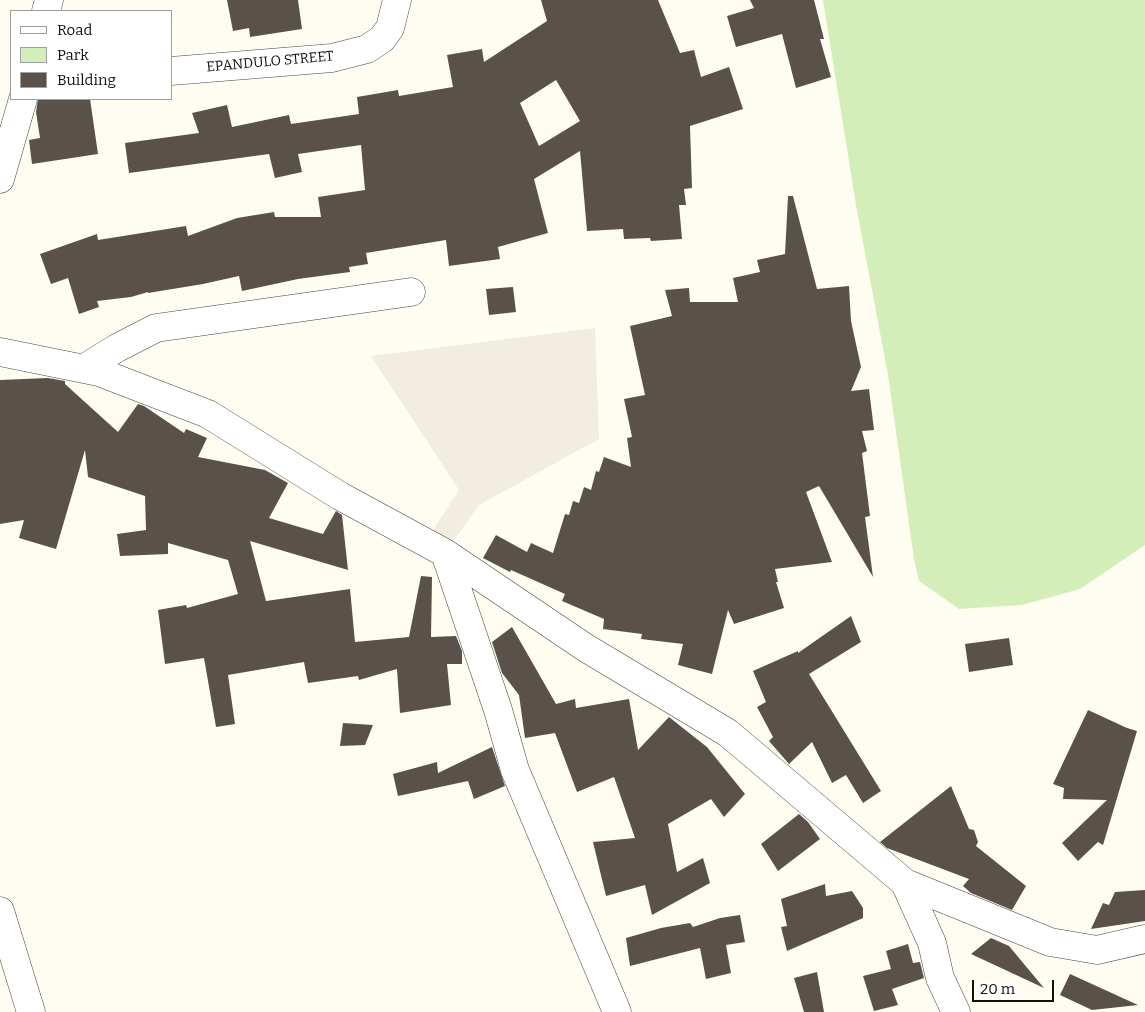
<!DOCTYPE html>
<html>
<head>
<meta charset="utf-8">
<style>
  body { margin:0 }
  #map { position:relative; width:1145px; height:1012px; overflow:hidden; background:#fffdf2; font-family:Bitter,serif }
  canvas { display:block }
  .legend { position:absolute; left:10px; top:10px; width:162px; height:90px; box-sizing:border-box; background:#fff; border:1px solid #9f9f9f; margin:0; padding:6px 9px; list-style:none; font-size:15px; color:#101010 }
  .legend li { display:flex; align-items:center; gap:10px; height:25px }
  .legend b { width:25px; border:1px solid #9f9f9f }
  .scale { position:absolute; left:972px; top:980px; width:82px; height:22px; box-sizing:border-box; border:2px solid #101010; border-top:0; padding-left:6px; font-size:15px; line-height:18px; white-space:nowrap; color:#101010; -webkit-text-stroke:4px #fff; paint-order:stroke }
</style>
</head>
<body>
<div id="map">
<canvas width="1145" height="1012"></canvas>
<ul class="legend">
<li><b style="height:6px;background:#fff"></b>Road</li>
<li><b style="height:14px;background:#d3eeb8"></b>Park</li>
<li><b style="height:14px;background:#5a514b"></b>Building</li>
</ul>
<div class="scale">20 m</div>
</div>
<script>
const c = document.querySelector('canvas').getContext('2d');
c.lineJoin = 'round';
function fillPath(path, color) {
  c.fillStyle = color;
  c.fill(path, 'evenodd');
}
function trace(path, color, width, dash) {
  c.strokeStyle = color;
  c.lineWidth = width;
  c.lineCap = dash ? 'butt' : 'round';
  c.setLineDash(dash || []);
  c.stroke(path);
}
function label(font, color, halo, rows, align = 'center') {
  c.font = font + ' Bitter,serif';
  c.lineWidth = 5;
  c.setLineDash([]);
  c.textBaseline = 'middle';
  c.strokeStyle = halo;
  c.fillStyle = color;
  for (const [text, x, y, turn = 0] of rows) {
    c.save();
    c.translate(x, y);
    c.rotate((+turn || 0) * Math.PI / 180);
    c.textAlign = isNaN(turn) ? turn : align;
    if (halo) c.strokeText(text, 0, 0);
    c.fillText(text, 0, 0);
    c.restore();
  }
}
const green = new Path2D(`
  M823,0h322v545l-65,44 -58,16 -63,4 -40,-28 -5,-22 -26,-184 -32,-170z`);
const plaza = new Path2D(`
  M595,328l4,111 -120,66 -34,48 -20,-11 34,-52 -88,-134z`);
const building = new Path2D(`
  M227,0h71l4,29 -52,8 -1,-9 -16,3z
  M541,0h117l22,53 14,-3 7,27 28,-10 14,42 -53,17 2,62 -8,1 2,16h-7l3,34 -31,2 -1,-3 -26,1 -1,-10 -36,2 -7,-80 -46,28 14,54 -50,14 2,12 -51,7 -3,-26 -80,13 2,11 -19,3 1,5 -52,7 -56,12 -3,-15 -36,8 -55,9v-1l-17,5 -34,4 2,6 -20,7 -11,-36 -17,6 -11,-30 57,-20 1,6 88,-14 2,10 49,-18 37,-6 1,5h46l-3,-20 47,-7 -4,-45 -63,9 4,18 -27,6 -6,-24 -140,19 -4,-30 74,-10 -7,-20 35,-8 5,22 57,-12 2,9 68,-10 -2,-17 41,-7 1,6 54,-9 -6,-32 35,-6 2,13 63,-41zM556,80l24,41 -41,25 -19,-43z
  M750,0h64l10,39h-4l11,38 -35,11 -14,-54 -46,13 -9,-31 27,-8z
  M38,99h52l8,55 -66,10 -3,-24 11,-2 -4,-26z
  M788,196h5l24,93 32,-3 2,35 10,46 -10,24 18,-2 5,41 -12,1 5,20 -5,2 8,63 -5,1 8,60 -54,-91 -13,6 26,70 -57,7 3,13h-2l8,26 -50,16 -6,-14 -16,64 -34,-9 5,-21 -42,-5 1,-5 -39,-5 1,-10 -42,-18 3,-7 -54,-24 -1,2 -27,-14 13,-23 31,17 4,-9 22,10 12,-39 4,1 4,-14 6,2 5,-16 7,3 5,-19 3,1 5,-15 27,10 -4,-29 5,-1 -8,-38 21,-4 -15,-69 42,-10 -7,-26 24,-2 1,14h48l-5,-24 27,-6 -3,-12 28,-6z
  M513,287l3,25 -27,3 -3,-26z
  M48,378l17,3v3l53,48 20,-28 6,2 40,27 2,-4 21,9 -9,19 67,13 23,13 -19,35 54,16 13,-23 6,4 6,55 -98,-29 16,60 84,-12 5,53 54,-5 12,-61 11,1 -1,60 25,-1 6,15v13h-15l4,41 -51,8 -3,-44 -38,11 -1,-4 -50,7 -4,-21 -76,13 7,49 -19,3 -12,-69 -39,6 -7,-54 28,-5 1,3 51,-14 -10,-34 -60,-17v11l-48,2 -3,-22 29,-4 -1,-34 -57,-19 -3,-27 -29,99 -37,-11 5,-18 -24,4v-144z
  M851,616l10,26 -52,32 72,117 -18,12 -17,-28 -14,8 -20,-41 -23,22 -20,-23 4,-4 -16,-30 9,-5 -13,-31 45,-20v2z
  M512,627l44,77 19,-5 1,9 53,-9 9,51 31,-33 38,30 38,47 -21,23 -13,-18 -43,25 9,48 26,-14 7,25 -58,32 -7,-30 -39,11 -13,-54 42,-4 -21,-61 -37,15 -22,-59 -30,5 -6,-43 -17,-22 -10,-31z
  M1009,638l4,27 -44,7 -4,-28z
  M1088,710l39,18 10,3 -34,114 -5,-3 -20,19 -16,-18 45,-43 -44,-1 1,-11 -11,-4z
  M343,723l30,2 -8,20 -25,1z
  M492,747l13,39 -31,13 -6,-18 -70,15 -5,-22 44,-12 1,11z
  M951,786l18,43 5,1 4,12 -2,4 50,40 -14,24 -41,-17 -8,-7 6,-7 -82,-31 -7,-6z
  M799,814l9,8 12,17 -42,32 -17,-27z
  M825,884l1,12 26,-5 11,17v10l-76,33 -6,-24 6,-1 -6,-27z
  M1145,890v31l-54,8 12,-26 6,2 6,-13z
  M740,915l5,27 -19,3 5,28 -25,6 -6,-31 -70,18 -4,-28 35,-10 29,-5 3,4 27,-9z
  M991,938l18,8 35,42 -73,-34z
  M908,944l5,19 7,-1 4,16 -32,11 6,16 -24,6 -11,-35 28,-7 -5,-18z
  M817,972l7,40h-20l-10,-34z
  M1070,974l68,31 -46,5 -32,-15z`);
const minor = new Path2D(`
  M46,11l3,-11
  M171,71l161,-13 35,-9 15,-10 8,-11 7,-28
  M0,179l23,-80
  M0,352l99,20 109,42 132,82 105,57 141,95 142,85 177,150 145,59 47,8 48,-11
  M83,369l34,-21 39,-20 255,-36
  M445,553l53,157 17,60 102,242
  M905,883l27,60 8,35 16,34
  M0,911l31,101`);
const streetNames = [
  ["EPANDULO STREET",270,62,-5]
];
fillPath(green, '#d3eeb8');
fillPath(plaza, '#f1eddf');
fillPath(building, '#5a514b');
trace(minor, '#434343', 29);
trace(minor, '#fff', 28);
label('14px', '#101010', '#fff', streetNames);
</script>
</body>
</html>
